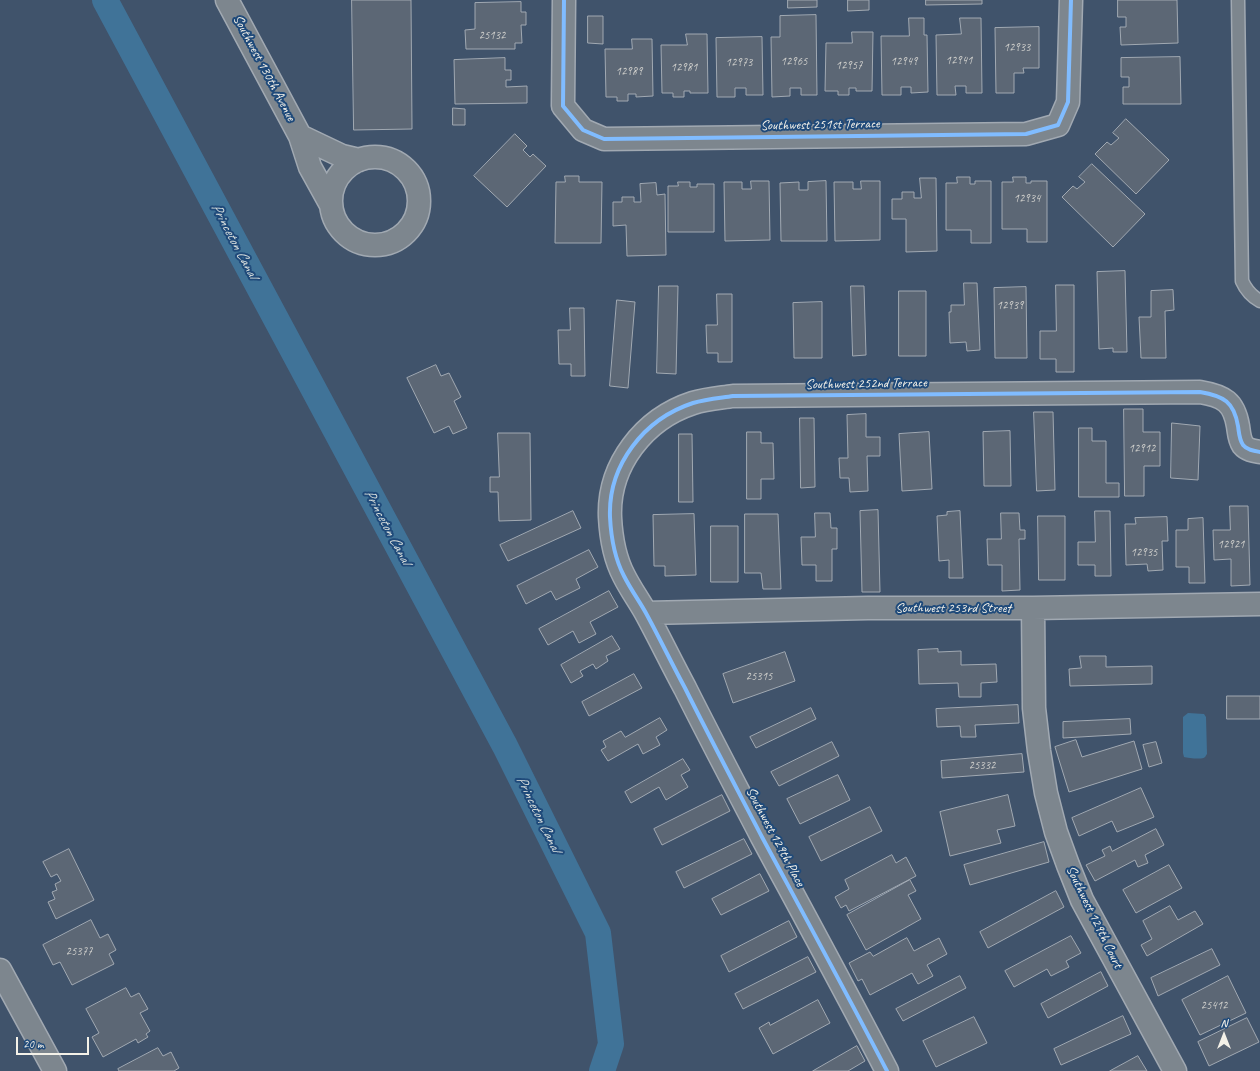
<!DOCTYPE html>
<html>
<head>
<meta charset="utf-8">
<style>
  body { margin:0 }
  #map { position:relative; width:1260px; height:1071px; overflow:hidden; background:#40536b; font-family:Caveat,sans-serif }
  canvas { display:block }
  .north { position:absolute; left:1204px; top:1015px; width:40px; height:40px; -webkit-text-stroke:3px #1f4a7a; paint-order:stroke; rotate:0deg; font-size:11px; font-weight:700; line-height:16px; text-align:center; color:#f4f1e8 }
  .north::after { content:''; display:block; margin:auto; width:14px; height:18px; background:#f4f1e8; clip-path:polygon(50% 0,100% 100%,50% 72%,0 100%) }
  .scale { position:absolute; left:16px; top:1037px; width:73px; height:18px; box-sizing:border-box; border:2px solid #f4f1e8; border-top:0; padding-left:5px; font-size:12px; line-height:14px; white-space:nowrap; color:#f4f1e8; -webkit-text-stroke:3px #1f4a7a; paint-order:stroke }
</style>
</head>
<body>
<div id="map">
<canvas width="1260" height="1071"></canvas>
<div class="north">N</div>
<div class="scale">20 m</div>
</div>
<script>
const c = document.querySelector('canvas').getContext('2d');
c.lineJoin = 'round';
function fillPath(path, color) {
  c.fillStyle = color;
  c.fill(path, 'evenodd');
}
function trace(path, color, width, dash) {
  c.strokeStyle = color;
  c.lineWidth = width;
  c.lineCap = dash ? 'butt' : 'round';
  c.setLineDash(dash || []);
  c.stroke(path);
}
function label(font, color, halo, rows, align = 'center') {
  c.font = font + ' Caveat,sans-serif';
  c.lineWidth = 4;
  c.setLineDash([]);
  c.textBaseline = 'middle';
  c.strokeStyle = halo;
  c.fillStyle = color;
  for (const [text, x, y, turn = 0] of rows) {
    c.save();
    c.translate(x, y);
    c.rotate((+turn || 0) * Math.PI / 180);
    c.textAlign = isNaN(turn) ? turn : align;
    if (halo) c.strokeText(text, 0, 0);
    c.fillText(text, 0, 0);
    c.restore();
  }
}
const water = new Path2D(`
  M1188,713l16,1 2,3 1,37c-1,1 -1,2 -2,3 -2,3 -17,1 -21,0l-1,-4v-36z`);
const canal = new Path2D(`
  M105,0l400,746 93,187 13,111 -9,27`);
const building = new Path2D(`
  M352,0h59l1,129 -58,1z
  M788,0h29v7l-29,1z
  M848,0h21v10l-21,1z
  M926,0h56v4l-56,1z
  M1118,0h59l1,43 -57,2 -1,-18h6v-10h-8z
  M521,2v10h5v13h-5l1,18h-7v6h-49l-1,-19 10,-1v-26z
  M816,15l1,80h-16v-7h-11v8l-18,1 -1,-60h9v-21z
  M588,16h15v28l-15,-1z
  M909,18h15v17h3l1,57 -17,1v-6h-10v8h-19l-1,-59h28z
  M960,18h21l1,75h-16v-7h-11l1,9h-19l-1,-60 25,-1z
  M1039,27v41h-16l1,5h-10v20h-18l-1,-65z
  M852,32h21l-1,59h-16v-3h-7v7h-11v-4h-13l1,-48h26z
  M686,34h21l1,59h-18v-2h-6v6h-11v-4h-11l-1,-48h26z
  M762,37l1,58h-17v-7h-11v9h-18l-1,-59z
  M632,39h20l1,57 -17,1v-3h-8v7h-11v-4h-11l-1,-48h27z
  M1180,57l1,47h-58v-17h6v-10h-8v-19z
  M505,58v12h6v10h-5v7l21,-1v17l-72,1 -1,-44z
  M453,108l12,1v16h-12z
  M1126,119l43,41 -33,34 -41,-40 12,-12 4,3 8,-7 -6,-5z
  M515,134l12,12 -4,4 7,7 3,-3 13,12 -39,41 -33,-31z
  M1092,164l53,50 -32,33 -51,-50 11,-11 4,3 8,-7 -6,-5z
  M565,176h14v6h23l-1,61h-46l1,-61h9z
  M957,177h13v7h5v-3h16v62h-20v-13h-25v-47h11z
  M1013,177h13v6h5v-2h16v61h-20v-13h-25v-47h11z
  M920,178h16l1,73 -31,1v-33h-14v-20h10v-7h12v6h7z
  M751,181h18l1,59 -45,1 -1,-59h18v7h9z
  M826,181l1,60h-46l-1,-58 19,-1v8h9v-8z
  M861,181h19v59l-45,1 -1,-59h19v7h8z
  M678,182h12v5h7v-3h17v48h-46v-46h10z
  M656,183l1,12 8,-1 1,61 -39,1 -1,-31 -13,1v-24h9v-5h12v5h7l-1,-18z
  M1125,271l2,81h-14v-4l-14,1 -2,-77z
  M964,283h13l3,67 -13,1 -1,-9 -16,1 -1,-31h2v-7h13z
  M1056,285h18v87h-18v-13h-16v-28h16z
  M659,286h19l-2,88 -19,-1z
  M851,286h13l2,69 -13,1z
  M1026,287l1,71h-32l-1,-70z
  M1173,290l1,20 -9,1 1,47h-25l-2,-41h12v-26z
  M899,291h27v65h-27z
  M717,294h15v68h-14v-9h-11l-1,-28h11z
  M617,300l18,2 -7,86 -18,-2z
  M822,302v56h-28l-1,-55z
  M570,308h14l1,68h-14v-12h-12l-1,-34h12z
  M436,365l5,11 8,-3 12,24 -7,4 13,27 -14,6 -4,-8 -15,7 -27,-55z
  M1124,409h19v23h17v34h-16v30h-19z
  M1034,412h19l2,78 -18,1z
  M866,414v23h14v19h-13l1,35 -18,1 -1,-14h-9l-1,-20h9l-1,-43z
  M800,418h14l1,69 -14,1z
  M1172,423l28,3 -2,54 -27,-2z
  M1079,428h13v13h14v42h13v14h-40z
  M1010,431l1,55h-27l-1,-54z
  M747,432h14v11h12l1,36h-13v20h-14z
  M929,432l3,57 -30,2 -3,-57z
  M498,433h32l1,87 -32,1 -1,-29h-8v-15h9z
  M679,434h13l1,68h-14z
  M1230,506h18l2,79 -19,1v-27l-17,1 -1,-30h17z
  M878,510l2,82h-18l-2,-81z
  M573,511l8,17 -73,33 -8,-16z
  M960,511l3,67h-14v-18l-10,1 -2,-45 10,-1v-3z
  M1095,511h15l1,65h-16v-11h-17v-23h17z
  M815,513h15l1,15h6v21h-5v32h-16v-16h-14l-1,-28h14z
  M1001,513h18l1,17h5v9h-6l1,51 -18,1v-26h-14l-1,-26h14z
  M694,514l2,61 -31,1v-10h-11l-1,-51z
  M745,514h33l3,75h-18l-2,-16h-16z
  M1038,516h27v64h-26z
  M1167,517l1,24h-6l1,29 -15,1 -1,-7 -21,1 -1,-41h11l-1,-6z
  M1203,518l2,65h-16v-16h-13v-37h12v-11z
  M711,526h27v56h-27z
  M589,550l9,17 -22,12 4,9 -24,12 -5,-9 -25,13 -9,-18z
  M609,591l9,16 -28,15 6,12 -17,9 -6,-12 -25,14 -9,-16z
  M612,636l8,13 -14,7 2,5 -12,8 -3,-5 -13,7 3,5 -12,7 -10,-18z
  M938,649v3l23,-1v14l35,-1 1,18 -16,1v14h-22l-1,-14 -39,1 -1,-34z
  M785,652l10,29 -62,22 -10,-29z
  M1080,656h26v11l46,-1v18l-82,2 -1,-17 12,-1z
  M634,674l8,14 -53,28 -7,-14z
  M1227,696h33v23h-33z
  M1018,705l1,18 -44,2 1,12h-15l-1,-11 -23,1 -1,-18z
  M811,708l5,11 -60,29 -6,-11z
  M660,718l7,12 -11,7 4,8 -17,9 -5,-10 -30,17 -7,-11 5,-3 -3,-6 18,-10 4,6z
  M1130,719l1,15 -68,4v-16z
  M1076,740l6,17 52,-16 8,28 -73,23 -14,-45z
  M832,742l7,14 -60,30 -8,-14z
  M1156,742l6,21 -13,4 -6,-22z
  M1022,754l2,18 -82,6 -1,-17z
  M683,759l7,11 -9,5 7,12 -22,13 -7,-13 -28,16 -6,-11z
  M838,775l12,25 -50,24 -13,-25z
  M1141,788l13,29 -37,15 -5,-11 -33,15 -7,-18z
  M722,795l8,16 -68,34 -8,-16z
  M1008,795l7,31 -18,4 4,13 -51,13 -10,-44z
  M870,807l12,24 -61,30 -12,-24z
  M1156,829l8,16 -19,10 3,8 -10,4 -3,-7 -40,21 -9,-16 19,-9 -3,-6 8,-4 2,5z
  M744,839l8,15 -68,34 -8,-16z
  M1044,842l5,20 -79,23 -6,-20z
  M69,849l25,51 -38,19 -8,-17 7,-3 -3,-7 5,-2 -2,-6 6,-3 -4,-7 -6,3 -8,-15z
  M892,855l4,8 10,-6 10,19 -67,35 -3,-6 -5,3 -6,-11 14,-8 -4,-9z
  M1169,865l13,23 -46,25 -13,-23z
  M760,874l9,17 -48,24 -9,-16z
  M910,880l6,11 -8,4 13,24 -55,31 -19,-35z
  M1056,891l8,16 -76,41 -8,-16z
  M1170,906l8,14 17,-9 8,13 -56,32 -6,-11 11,-6 -9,-18z
  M91,920l9,18 8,-4 8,16 -7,4 5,10 -42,21 -12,-23 -7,3 -10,-20z
  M789,921l8,16 -68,35 -8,-16z
  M1071,936l10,17 -15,8 3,6 -18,9 -4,-7 -33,18 -9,-16z
  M907,938l7,13 25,-13 8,16 -20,11 6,11 -15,8 -6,-11 -42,22 -8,-16 -4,2 -9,-18 21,-11 3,4z
  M1212,949l8,16 -62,31 -7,-18z
  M808,957l8,15 -73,37 -8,-15z
  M1101,972l7,14 -60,32 -7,-14z
  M960,976l6,12 -63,33 -7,-12z
  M1228,976l18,37 -46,22 -18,-35z
  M126,988l5,9 8,-4 9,16 -8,4 10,18 -4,3 2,3 -10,6 -2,-4 -33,18 -11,-20 7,-4 -13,-24z
  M818,1000l12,23 -57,31 -14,-26 10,-6 1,3z
  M1123,1016l8,18 -70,31 -7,-16z
  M974,1017l13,26 -51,24 -13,-26z
  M1247,1018l12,24 -50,24 -11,-24z
  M857,1046l8,15 -17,10h-35z
  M158,1048l5,8 8,-4 8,16 -5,3h-55l-1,-2z
  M1138,1056l9,15h-37z`);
const service = new Path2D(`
  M1238,0l4,281c4,9 9,15 18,20`);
const minor = new Path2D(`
  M227,0l73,136 10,31 21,38
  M564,0l-1,106 20,24 21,9 422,-5 32,-9 10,-23 3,-102
  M300,136l42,20 17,4
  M331 201a44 44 0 1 1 88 0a44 44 0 1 1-88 0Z
  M1033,608l1,100 5,43 7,42 10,39 12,33 14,35 93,171
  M646,613l222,-5h165l227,-4
  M0,970l55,101
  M887,1071c-41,-79 -83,-156 -125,-234 -26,-50 -52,-99 -77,-149 -13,-24 -25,-49 -38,-73 -7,-13 -16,-25 -23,-39 -9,-17 -13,-39 -14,-59 -2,-52 34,-98 83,-114 13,-4 27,-5 40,-7l467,-4c24,4 34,10 38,34 1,6 1,13 5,19 4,5 11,6 17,7`);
const cycleway = new Path2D(`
  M564,0l-1,106 20,24 21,9 422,-5 32,-9 10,-23 3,-102
  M887,1071c-41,-79 -83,-156 -125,-234 -26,-50 -52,-99 -77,-149 -13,-24 -25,-49 -38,-73 -7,-13 -16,-25 -23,-39 -9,-17 -13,-39 -14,-59 -2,-52 34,-98 83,-114 13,-4 27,-5 40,-7l467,-4c24,4 34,10 38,34 1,6 1,13 5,19 4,5 11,6 17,7`);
const numberNames = [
  ["25132",492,36],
  ["12933",1017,48],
  ["12941",959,61],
  ["12965",794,62],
  ["12949",904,62],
  ["12973",739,63],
  ["12957",849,66],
  ["12981",684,68],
  ["12989",629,72],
  ["12934",1027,199],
  ["12939",1010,306],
  ["12912",1142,449],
  ["12921",1231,545],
  ["12935",1144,553],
  ["25315",759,677],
  ["25332",982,766],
  ["25377",79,952],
  ["25412",1214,1006]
];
const streetNames = [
  ["Southwest 130th Avenue",264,68,62],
  ["Southwest 251st Terrace",820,125,-1],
  ["Southwest 252nd Terrace",866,384,-1],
  ["Southwest 253rd Street",953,608],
  ["Southwest 129th Place",775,837,62],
  ["Southwest 129th Court",1094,917,64]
];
const waterNames = [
  ["Princeton Canal",234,241,62],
  ["Princeton Canal",387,527,62],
  ["Princeton Canal",538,814,64]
];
fillPath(water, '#407398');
trace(canal, '#407398', 26);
fillPath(building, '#5c6775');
trace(building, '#a1a9b2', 1);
trace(service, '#a1a9b2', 15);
trace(minor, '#a1a9b2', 25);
trace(service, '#7d868e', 12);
trace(minor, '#7d868e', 22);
trace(cycleway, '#80bcff', 4);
label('12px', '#cececb', null, numberNames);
label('14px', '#f4f1e8', '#1f4a7a', streetNames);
label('italic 15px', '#d9dfdd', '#1f4a7a', waterNames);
</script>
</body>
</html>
